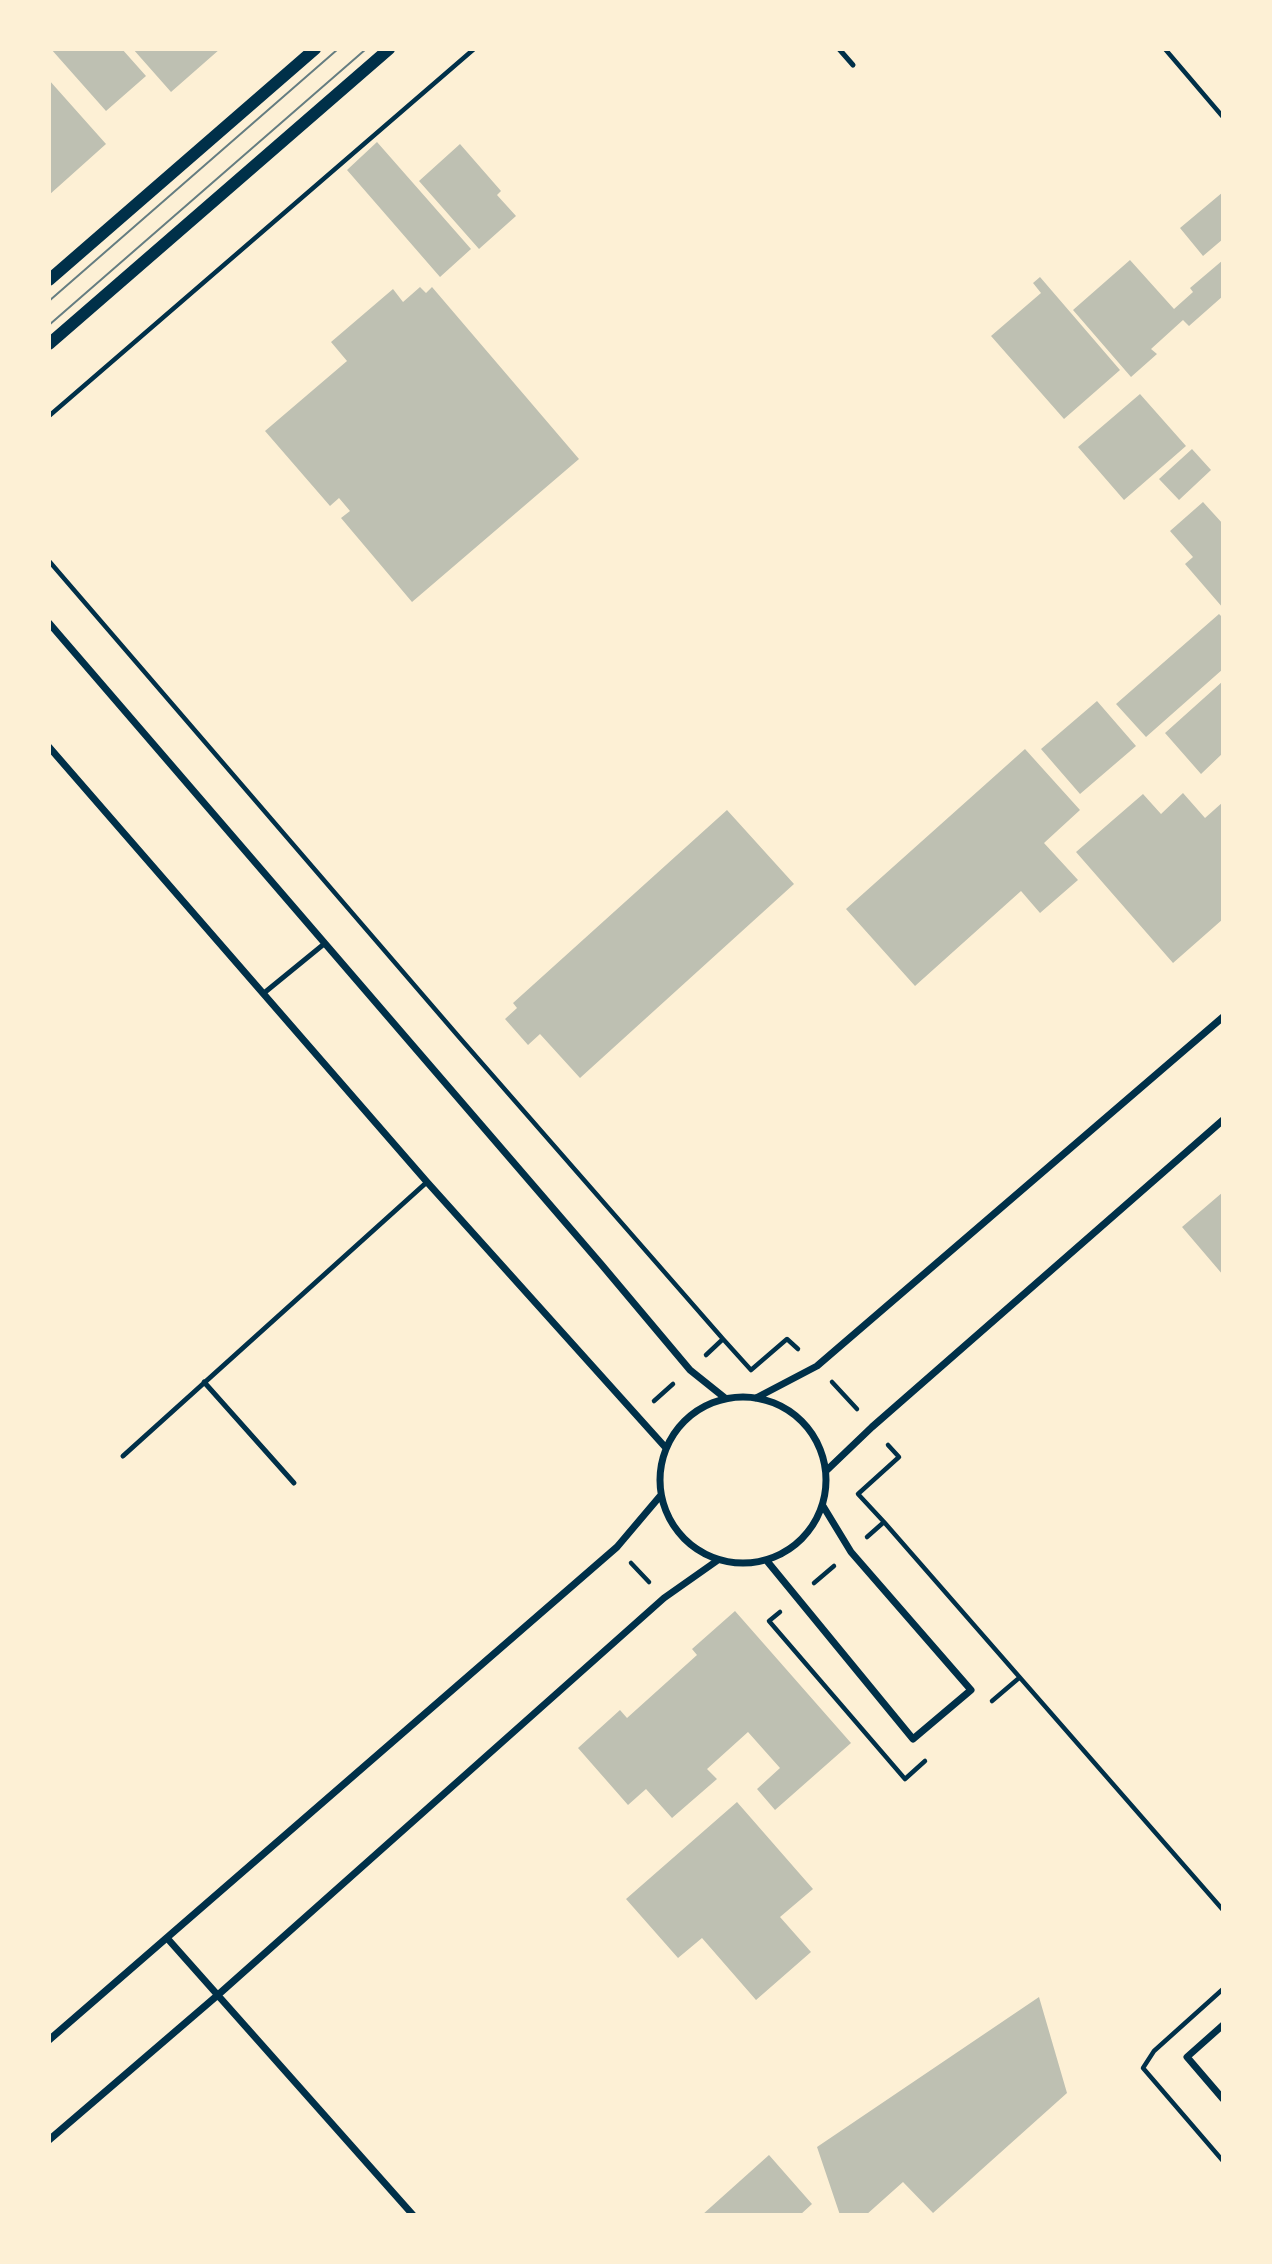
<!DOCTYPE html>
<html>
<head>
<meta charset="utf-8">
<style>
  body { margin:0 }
  #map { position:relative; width:1272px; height:2264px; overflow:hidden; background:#fdf0d5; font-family:Arial,sans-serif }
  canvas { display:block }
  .frame { position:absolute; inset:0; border:51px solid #fdf0d5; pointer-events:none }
</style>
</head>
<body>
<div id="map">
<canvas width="1272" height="2264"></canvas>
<div class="frame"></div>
</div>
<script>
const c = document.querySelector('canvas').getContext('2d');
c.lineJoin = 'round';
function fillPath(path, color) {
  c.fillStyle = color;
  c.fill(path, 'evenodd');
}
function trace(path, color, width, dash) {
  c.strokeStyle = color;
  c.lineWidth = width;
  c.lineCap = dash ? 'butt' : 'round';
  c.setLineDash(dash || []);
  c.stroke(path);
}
const building = new Path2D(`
  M51,49h71l24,27 -40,35z
  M133,49h87l-49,43z
  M49,80l57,64 -57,51z
  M377,142l94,107 -31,28 -93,-107z
  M460,144l41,47 -4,4 19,21 -37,33 -60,-68z
  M1223,192v47l-20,17 -23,-28z
  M1130,260l44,49 19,-17 -3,-4 33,-28v36l-34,30 -6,-6 -32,29 6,5 -26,23 -58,-67z
  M1040,277l80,93 -56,49 -73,-83 50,-43 -8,-10z
  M420,287l6,6 6,-6 147,172 -167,143 -71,-84 9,-7 -11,-13 -9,8 -65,-75 82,-70 -16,-19 62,-53 10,13z
  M1140,394l46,52 -62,54 -46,-53z
  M1192,449l19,21 -32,30 -20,-21z
  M1203,502l20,22v84l-38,-44 8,-7 -23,-26z
  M1219,614l4,4v51l-77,68 -30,-33z
  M1223,681v72l-22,21 -36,-41z
  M1097,701l39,45 -56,48 -39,-45z
  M1025,749l55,61 -36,33 34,37 -38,33 -19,-22 -106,95 -69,-77z
  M1183,793l22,25 18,-16v117l-50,44 -97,-111 67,-58 18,20z
  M727,810l67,74 -214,194 -40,-44 -12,11 -23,-26 12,-11 -4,-5z
  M1223,1192v83l-41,-48z
  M735,1611l116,132 -76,67 -18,-21 23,-21 -32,-36 -41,37 10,10 -45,39 -26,-29 -18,16 -50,-57 42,-38 7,8 70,-63 -5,-6z
  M737,1802l76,87 -33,28 31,35 -55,48 -54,-62 -24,20 -52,-59z
  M1039,1997l28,96 -134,120 -30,-31 -37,33h-26l-23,-68z
  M769,2155l43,49 -12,11h-98z`);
const path = new Path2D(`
  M1165,49l58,68
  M49,416l425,-367
  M49,561l410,476 264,302
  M706,1355l17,-16 28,31 36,-31 11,10
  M832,1382l25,27
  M654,1401l19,-17
  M884,1522l-26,-28 41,-37 -11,-12
  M867,1537l17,-15 339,388
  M631,1563l18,19
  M814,1583l20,-17
  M780,1612l-11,9 136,158 20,-18
  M992,1701l27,-23
  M1223,1989l-69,62 -11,17 80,93`);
const service = new Path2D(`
  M839,49l14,16
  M264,993l60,-49
  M204,1382l90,101
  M123,1456l304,-274`);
const minor = new Path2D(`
  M49,623l552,641 89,106 35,28
  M49,747l378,435 239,266
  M660 1480a83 83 0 1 1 166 0a83 83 0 1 1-166 0Z
  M756,1398l61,-32 406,-349
  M826,1471l46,-44 351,-307
  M767,1561l146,178 58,-49 -120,-138 -28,-46
  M167,1938l246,277
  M1223,2025l-36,32 36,42
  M49,2040l568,-493 44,-52
  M49,2140l170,-146 445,-396 54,-38`);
const tertiary = new Path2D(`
  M49,280l266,-231
  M49,344l340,-295`);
const tram = new Path2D(`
  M49,301l289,-252
  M49,325l317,-276`);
fillPath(building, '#bec0b2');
trace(path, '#003049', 4.5);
trace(service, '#003049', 5);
trace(minor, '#003049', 7);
trace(tertiary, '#003049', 12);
trace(tram, '#657d81', 2);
</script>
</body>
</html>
